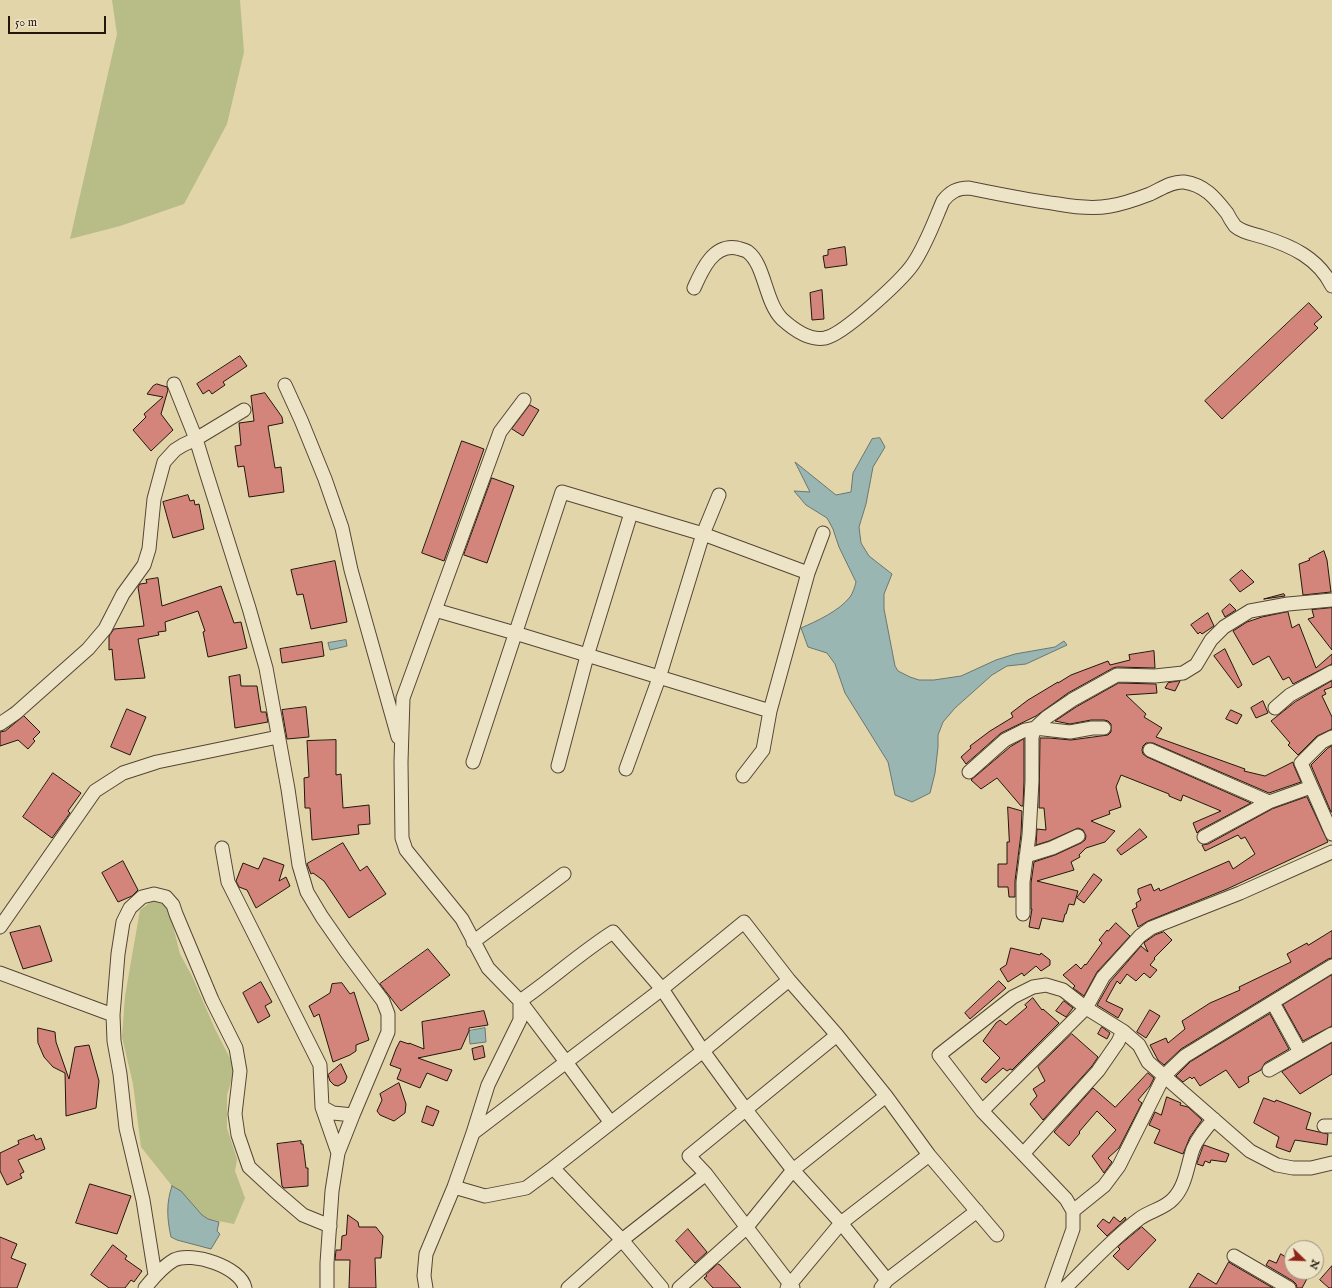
<!DOCTYPE html>
<html>
<head>
<meta charset="utf-8">
<style>
  body { margin:0 }
  #map { position:relative; width:1332px; height:1288px; overflow:hidden; background:#e3d5aa; font-family:"IM FELL English",serif }
  canvas { display:block }
  .north { position:absolute; left:1284px; top:1240px; width:40px; height:40px; box-sizing:border-box; background:#ede4c8; border:1px solid #9c927d; border-radius:50%; rotate:113deg; font-size:11px; font-weight:700; line-height:16px; text-align:center; color:#23170c }
  .north::after { content:''; display:block; margin:auto; width:14px; height:18px; background:#8f2418; clip-path:polygon(50% 0,100% 100%,50% 72%,0 100%) }
  .scale { position:absolute; left:8px; top:16px; width:98px; height:18px; box-sizing:border-box; border:2px solid #23170c; border-top:0; padding-left:5px; font-size:12px; line-height:14px; white-space:nowrap; color:#23170c; -webkit-text-stroke:3px #ede4c8; paint-order:stroke }
</style>
</head>
<body>
<div id="map">
<canvas width="1332" height="1288"></canvas>
<div class="north">N</div>
<div class="scale">50 m</div>
</div>
<script>
const c = document.querySelector('canvas').getContext('2d');
c.lineJoin = 'round';
function fillPath(path, color) {
  c.fillStyle = color;
  c.fill(path, 'evenodd');
}
function trace(path, color, width, dash) {
  c.strokeStyle = color;
  c.lineWidth = width;
  c.lineCap = dash ? 'butt' : 'round';
  c.setLineDash(dash || []);
  c.stroke(path);
}
const green = new Path2D(`
  M112,0h128l4,52 -17,72 -43,80 -64,22 -50,13 47,-205z
  M152,901l11,3 7,10 10,40 12,22 23,53 20,39 -8,27v33l10,31 -2,12 10,27 -11,26 -26,-5 -6,-4 -21,-24 -9,-5 -31,-39 -8,-63 -11,-47 3,-41 15,-86z`);
const water = new Path2D(`
  M880,438l5,9 -12,20 -7,37 -7,23 2,16 8,13 23,18 -8,20v15l11,57 3,5 12,6 9,3h15l27,-4 35,-16 19,-6 40,-7 9,-6 3,4 -41,19 -19,2 -15,9 -37,33 -12,14 -5,13v12l-3,26 -5,20 -18,9 -17,-7 -7,-33 -43,-69 -10,-29 -8,-11 -19,-6 -7,-19c16,-7 38,-17 49,-31 3,-4 5,-11 6,-15l-17,-35 -6,-18 -6,-11 -21,-13 -12,-14 16,1 -15,-30 41,33 15,-3 2,-19 19,-34z
  M346,640l1,6 -17,4 -2,-7z
  M485,1028l1,14 -16,2 -1,-13z
  M172,1186l9,5 21,24 6,4 11,3 -2,9 3,3 -9,15 -34,-9 -6,-3c-4,-18 -5,-34 1,-51z`);
const building = new Path2D(`
  M845,247l2,18 -22,3 -2,-12 5,-1v-5z
  M822,290l2,29 -12,1 -2,-27z
  M1309,303l13,14 -8,7 4,4 -96,91 -17,-18z
  M240,356l7,10 -24,16 2,3 -13,9 -3,-4 -6,4 -6,-10z
  M157,384l10,3 1,3 -7,24 12,16 -22,21 -18,-21 13,-13 -2,-3 19,-17 -16,-3 6,-8z
  M265,393l17,24 1,6 -15,3 7,42 6,-1 3,25 -35,5 -5,-31 -6,1 -3,-21 6,-1 -2,-22 15,-2 -3,-25z
  M530,405l9,5 -16,26 -11,-7z
  M462,441l22,8 -40,112 -22,-8z
  M492,478l22,8 -27,77 -23,-8z
  M188,495l2,6 4,-1 1,5 4,-1 5,25 -31,9 -10,-36z
  M1324,551l3,9 4,32 -28,3 -4,-31 11,-4 -1,-1z
  M335,561l12,61 -36,7 -8,-35 -6,1 -6,-25z
  M1242,570l12,12 -14,10 -10,-12z
  M158,578l4,28 59,-20 13,37 7,-1 6,26 -39,9 -5,-25 2,-1 -7,-20 -33,11 1,9 -8,1 1,3 -21,4 7,39 -30,2 -3,-31 -3,1v-14l5,-7 30,-3 -6,-39 2,-3 7,-1 -1,-3z
  M1284,594l1,2 -21,3z
  M1230,604l6,6 -11,7 -3,-6z
  M1332,608v42l-24,-31 6,-2 -2,-7z
  M1288,612l4,16 7,-4 17,44 16,-14v10l-39,20 -4,-7 -6,3 -14,-24 -16,9 -20,-34 14,-9 15,-5z
  M1208,613l6,13 -12,8 -2,-2 -2,2 -7,-9z
  M322,642l2,14 -42,7 -2,-14z
  M1225,649l17,36 -4,3 -24,-32z
  M1154,651l1,17 -38,-1 -4,1 -45,25 -32,23 -35,17 -35,31 -5,-7 10,-9 -1,-2 20,-15 23,-14 -2,-4 17,-13 30,-18v1l13,-8 37,-14 2,4 20,-5 -1,-5z
  M240,675l1,11h16l4,26h5l2,10 -33,6 -6,-51z
  M1180,681l-5,10 -10,-3 3,-5z
  M1332,681v6l-8,3 2,4 -4,2 10,21v12l-15,7 -19,19 -10,-10 2,-2 -19,-22 24,-19z
  M1119,683l37,1 1,9 -31,2 20,19 -2,3 18,11 -6,9 89,32 -1,2 21,5 28,-14 1,4 7,16 -32,11 -116,-50h-7l-3,3 -1,4 1,4 4,3 104,46 -51,27 -3,3 -4,-10 28,-12 -38,-16 -2,6 -12,-5v-2l-48,-19 -5,12 5,20 -12,4 1,3 -19,7 24,10 -10,11 -19,6 -7,7 1,2 -9,5 3,8 -37,11 41,10 -4,14 -5,-1 -3,10h-1l-2,8 -21,-4 -3,11 -10,-2 3,-18h-1v-26l3,-21 21,-7 26,-12 4,-3 1,-4 -3,-6 -5,-2 -29,13 -13,4 1,-16 9,1 -2,-22h-5l1,-70h9l22,2 37,-5 3,-3v-8l-3,-3 -4,-1h-13l-21,4 -15,-3 21,-14z
  M1263,701l5,12 -12,5 -5,-10z
  M306,707l3,30 -22,2 -5,-29z
  M127,709l19,8 -16,38 -19,-8z
  M1231,710l11,5 -5,9 -11,-5z
  M24,716l16,16 -7,7 2,2 -7,8 -10,-9 -18,6v-14l5,-1z
  M1024,739v42l-1,25h-2l-24,-28 -16,11 -10,-9 39,-33z
  M336,740v35l5,-1 2,34 26,-3 1,19 -12,1 1,9 -47,6 -2,-32h-5l-1,-30 5,-1 -2,-36z
  M1332,746v66h-1l-20,-47 16,-16z
  M53,773l28,20 -13,18 2,2 -18,25 -29,-21z
  M1307,797l21,45 -101,47 -79,32 -10,6 -6,-17 5,-3 -1,-4 5,-3 -3,-7v-4l13,-5 3,7 5,-3 1,3 69,-30 4,8 22,-15 -10,-17 -4,2 -3,-4 -33,16 -3,-6 6,-1 64,-35z
  M1008,807l14,4 -1,23 -6,47v16h-6l-1,-10h-10v-23h9v-22h2z
  M1140,829l7,8 -26,18 -4,-5z
  M343,843l17,28 7,-5 19,28 -37,24 -25,-37 -11,-8 -2,1 -4,-10z
  M264,858l20,7 -5,16 7,-4 4,9 -34,22 -9,-18 -8,-3 -3,-6 7,-18 15,6z
  M123,861l15,29 -6,6 -14,6 -16,-29z
  M1094,874l8,6 -18,23 -7,-5z
  M1116,923l14,13 -33,36 -13,24 -11,-8 2,-2 -12,-11 13,-11 5,5 4,-5 1,1 16,-22 -3,-3 8,-10 1,1z
  M40,926l12,35 -29,8 -13,-36z
  M1332,931v27l-4,1 -147,90 -17,16 -6,-5 -8,-15 16,-7 2,5 17,-14 -3,-8 28,-18 30,-13 -1,-3 52,-25 -4,-8 20,-11 1,2z
  M1164,932l8,8 -18,18 1,1 -5,6 7,5 -7,8 -6,-5 -8,8 -9,-7 -7,10 -3,-3 -11,20 17,8 -5,9 -21,-13 13,-23 31,-36 7,6 -4,-9 1,-1 10,-7z
  M1011,948l29,7 1,-2 9,7v5l-9,6 -5,-5 -12,10 -2,-3 -14,9 -8,-13 6,-4z
  M428,949l22,26 -49,36 -21,-27z
  M1332,975v51l-29,15 -20,-36z
  M999,981l7,7 -36,31 -5,-6z
  M261,982l11,20 -7,4 5,10 -12,7 -15,-30z
  M342,983l8,11 4,-2 15,48 -13,5v6l-6,4 -17,7 -14,-48 -5,3 -5,-11 21,-13 2,-9z
  M1033,998l9,12 1,-1 16,14 -47,47 -2,-1 -3,2 -4,-3 -17,15 -5,-4 19,-21 -17,-17 13,-18 4,-3 6,5 21,-18 -2,-2z
  M1064,1001l9,7 -7,9 -10,-6z
  M1150,1010l10,6 -14,22 -9,-6z
  M484,1011l4,14 -19,3v3l-8,18 -43,9 34,12 -5,11 -20,-8 -7,15 -23,-9 4,-10 -11,-4 6,-16 4,-8 9,3v-1l15,6 -2,-27z
  M1270,1014l19,35 -24,14 -4,7 -13,7 1,5 -10,6 -13,-18 -26,16 -6,-9 -2,2 -2,-2 -7,5 -7,-6 14,-14z
  M1102,1027l8,6 -3,6 -9,-5z
  M38,1028l17,4 1,10 13,37 6,-32 14,-2 10,36 -3,27 -30,8 -1,-43 -12,-6 -9,-10 -6,-14z
  M1072,1034l26,23 -6,9 -49,54 -13,-16 7,-8 -4,-7 12,-8 -7,-14z
  M1332,1043v31l-32,20 -18,-22z
  M483,1046l2,11 -11,3 -2,-11z
  M341,1064l6,13 -2,5 -7,4 -4,-1 -4,-4 -2,-6z
  M1148,1073l6,5 -4,8 -12,14 4,3 -23,45 -11,10 4,4 -8,11 -12,-17 24,-26 -19,-19 -18,21 1,1 -11,13 -15,-14 39,-44 22,19z
  M399,1083l7,21 -1,9 -11,8 -14,-6 -3,-4 5,-11 -2,-6z
  M1167,1097l14,6 -1,2 8,2 14,13 -12,17 -7,17 -29,-11 6,-13 -11,-5 6,-13 6,3z
  M1264,1098l11,4 1,-2 35,13 -5,16 22,5 -1,11 -32,-5 -5,12 -14,-5 3,-10 -25,-14z
  M427,1106l12,5 -6,15 -11,-4z
  M34,1135l2,5 5,-2 4,11 -27,11 6,12 -4,2 2,4 -15,7 -7,-14v-18l19,-9 -1,-3z
  M301,1141v3h2l3,24h2v18l-24,2 -2,-2 -5,-42z
  M1204,1145l25,9 -3,8 -15,-2 -1,3 -5,-2 -2,5 -6,-2z
  M90,1184l41,12 -14,38 -41,-11z
  M348,1215l10,7 1,5h17l7,9 -2,22h-6l1,30h-27l1,-28h-15l1,-10h5l1,-14 4,-1z
  M1114,1217l6,5 5,-5 1,2 -19,17 -10,-10 6,-7 6,4z
  M1142,1227l14,13 -28,30 -15,-14 7,-7 -2,-2z
  M688,1229l19,23 -12,11 -19,-22z
  M0,1237l17,7 -6,14 15,6 -9,24h-17z
  M113,1245l14,11 -2,3 17,12 -8,11 -3,-2 -6,8h-16l-18,-13z
  M1281,1254l11,7v11h12l5,3 -7,13h-5l-1,-4 -3,-3 -27,-16 3,-5 7,3z
  M1229,1262l1,1 43,25h-84l9,-15 18,11z
  M718,1264l2,1 21,23h-28l-9,-10 3,-2 -1,-1z
  M1332,1266v22h-3l-9,-8z`);
const minor = new Path2D(`
  M694,288c8,-18 19,-44 43,-40 3,1 8,2 11,4 17,13 17,50 34,67 11,10 28,22 43,19 18,-3 77,-58 88,-74 13,-19 21,-42 30,-63 7,-9 14,-13 26,-13 29,6 59,12 89,16 17,3 35,5 52,2 13,-2 27,-7 40,-12 11,-5 22,-13 34,-12 21,3 31,16 43,31 2,4 5,9 8,13 8,7 19,8 28,11 29,9 55,21 69,49
  M174,384l22,55 11,36 42,133 17,60 22,121 11,76 8,27 15,25 23,33 38,51 5,13v18l-35,83 -15,38 -6,38 -5,72v25
  M285,385l16,35 24,59 17,49 9,42 47,167
  M435,610l80,23 255,78
  M1275,708l15,-13 42,-23
  M0,724l16,-11 72,-64 17,-20 18,-35 21,-29 5,-16 5,-50 10,-37 11,-12 8,-5 13,-6 48,-29
  M1332,737l-10,5 -21,21 31,71
  M1150,750l119,52
  M473,762l89,-270 141,42 105,39
  M558,766l29,-110 44,-143
  M626,769l33,-91 44,-144 16,-39
  M969,772l36,-32 20,-10 10,-2 35,4 22,-4h12
  M743,776l20,-26 7,-39 38,-138 15,-40
  M1204,837l65,-35 42,-15
  M222,848l6,34 92,183 2,42 16,46
  M1026,856l26,-8 26,-12
  M1023,914v-32l6,-47 3,-54v-44l3,-9 12,-11 25,-17 45,-25 38,1 28,-3 13,-8 15,-25 13,-13 26,-16 38,-7 44,-4
  M0,927l95,-136 28,-18 34,-11 121,-25
  M473,942l91,-68
  M0,973l113,42
  M1273,1003l27,49
  M1269,1070l63,-36
  M322,1107l11,6 20,2
  M982,1111l104,-103 17,-31 37,-41 11,-8 89,-35 92,-41
  M611,1123l-45,-61 -46,-61c32,-22 60,-48 93,-69l49,57 41,62 43,59 47,60 48,53 46,57
  M1324,1126h8
  M473,1133l189,-144 82,-67 45,58 48,55 49,61 43,59 68,80
  M1023,1154l75,-83 20,-29 5,-11
  M553,1168l69,72 40,48
  M706,1174l87,114
  M454,1187l31,9 41,-8 27,-20 150,-117 86,-71
  M1073,1211l31,-25 15,-20 45,-90 21,-20 147,-90
  M1234,1256l55,32
  M155,1275l-12,-75 -17,-72 -6,-54 -6,-33 -1,-26 5,-61 5,-32 7,-14 12,-11 12,-3 12,3 7,8 3,9 36,86 24,48 4,23 -5,43 3,21 11,32 26,24 28,24 27,11
  M145,1288c8,-10 17,-21 29,-28 18,-9 67,7 71,28
  M426,1288l-2,-12 2,-22 28,-67 19,-54 15,-48 32,-65v-19l-32,-33 -26,-49 -56,-69 -4,-12 -1,-76 2,-64 97,-266 24,-32
  M568,1288l54,-48 84,-66 -17,-18 148,-121
  M679,1288l67,-60 47,-58 93,-74
  M787,1288l54,-65 88,-68
  M881,1288l6,-8 90,-69
  M1052,1288l21,-59v-18l-7,-12 -84,-88 -43,-56 74,-58 20,-10 13,-2 17,5 23,18 37,23 16,14 9,17 102,89 27,14 16,3h18l21,-5
  M1065,1288c24,-23 47,-49 74,-69 10,-8 25,-10 34,-20 13,-13 14,-33 20,-50 5,-12 13,-21 21,-30`);
fillPath(green, '#b8bc86');
fillPath(water, '#99b6b3');
trace(water, '#6a7670', 1);
fillPath(building, '#d3847b');
trace(building, '#23170c', 1);
trace(minor, '#534634', 15);
trace(minor, '#ede4c8', 13);
</script>
</body>
</html>
